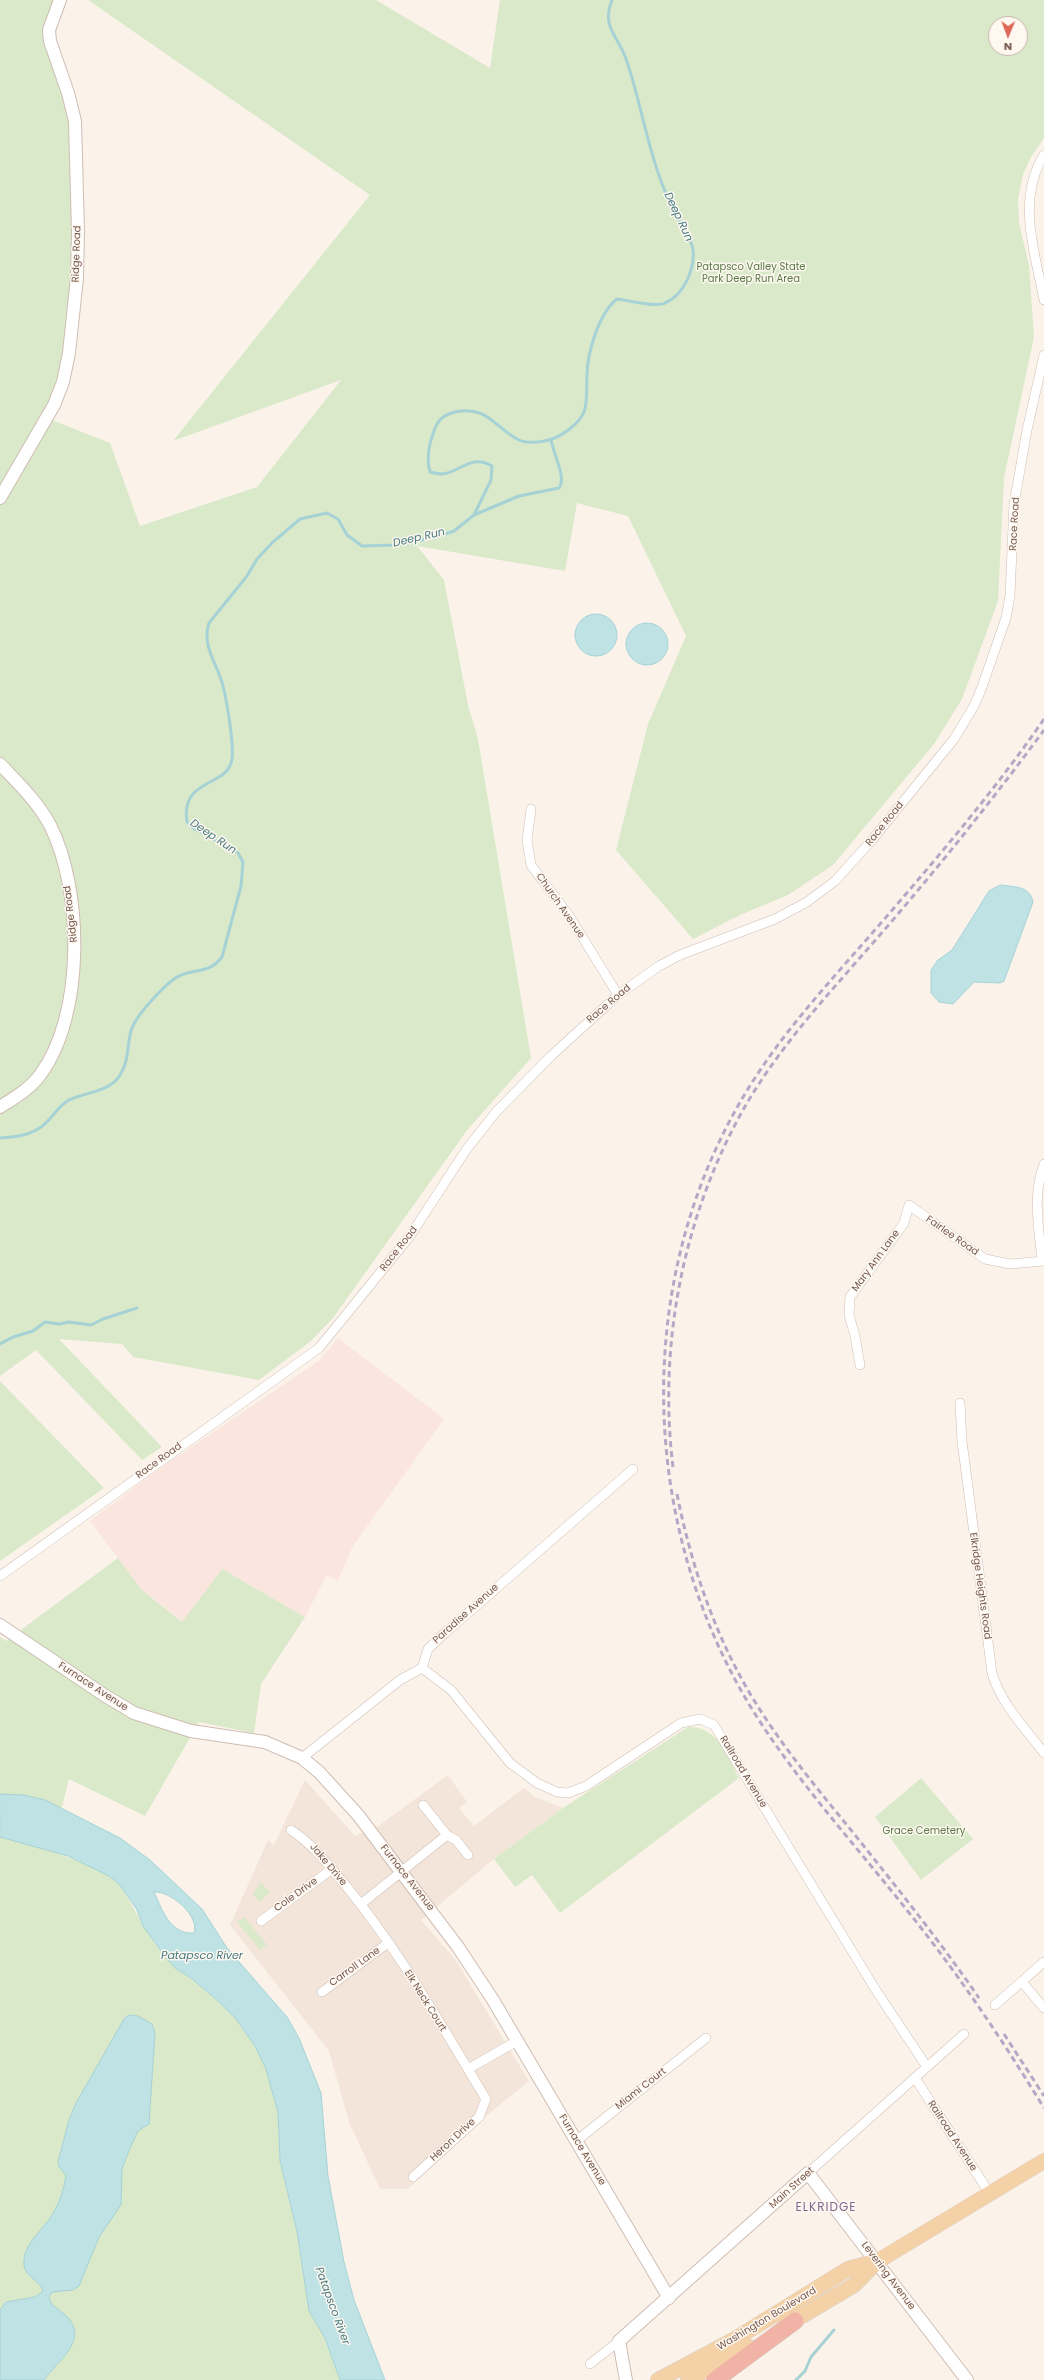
<!DOCTYPE html>
<html>
<head>
<meta charset="utf-8">
<style>
  body { margin:0 }
  #map { position:relative; width:1044px; height:2380px; overflow:hidden; background:#fbf3ea; font-family:Poppins,sans-serif }
  canvas { display:block }
  .north { position:absolute; left:988px; top:16px; width:40px; height:40px; box-sizing:border-box; background:#fef8f1; border:1px solid #c7b8b0; border-radius:50%; rotate:181deg; font-size:11px; font-weight:700; line-height:16px; text-align:center; color:#75594f }
  .north::after { content:''; display:block; margin:auto; width:14px; height:18px; background:#dd6a58; clip-path:polygon(50% 0,100% 100%,50% 72%,0 100%) }
</style>
</head>
<body>
<div id="map">
<canvas width="1044" height="2380"></canvas>
<div class="north">N</div>
</div>
<script>
const c = document.querySelector('canvas').getContext('2d');
c.lineJoin = 'round';
function fillPath(path, color) {
  c.fillStyle = color;
  c.fill(path, 'evenodd');
}
function trace(path, color, width, dash) {
  c.strokeStyle = color;
  c.lineWidth = width;
  c.lineCap = dash ? 'butt' : 'round';
  c.setLineDash(dash || []);
  c.stroke(path);
}
function label(font, color, halo, rows, align = 'center') {
  c.font = font + ' Poppins,sans-serif';
  c.lineWidth = 3;
  c.setLineDash([]);
  c.textBaseline = 'middle';
  c.strokeStyle = halo;
  c.fillStyle = color;
  for (const [text, x, y, turn = 0] of rows) {
    c.save();
    c.translate(x, y);
    c.rotate((+turn || 0) * Math.PI / 180);
    c.textAlign = isNaN(turn) ? turn : align;
    if (halo) c.strokeText(text, 0, 0);
    c.fillText(text, 0, 0);
    c.restore();
  }
}
const residential = new Path2D(`
  M448,1775l19,27 -8,6 15,18 50,-38 11,9 28,11 -69,51 -73,61 34,39 74,122 -38,31 -83,77h-28l-31,-67 -20,-71 -99,-126 38,-85 6,5 31,-65 50,56 22,-9z`);
const commercial = new Path2D(`
  M338,1338l106,81 -91,127 -15,34 -12,-4 -21,41 -83,-48 -39,53 -41,-32 -52,-69 66,-50 164,-111z`);
const green = new Path2D(`
  M0,0h58l-12,29 25,86 5,95 -11,157 -21,50 66,26 30,83 117,-39 84,-107 -168,61 197,-246 -282,-195h288l114,68 10,-68h544v138l-13,19 -8,17 -5,25 1,24 10,42 5,72 -30,141 -6,123 -36,98 -28,45 -101,121 -45,30 -48,20 -47,24 -77,-89 32,-126 38,-88 -58,-120 -51,-13 -12,68 -148,-25 27,34 24,125 10,34 53,319 -63,71 -135,189 -22,23 -52,39 -126,-23 -11,-13 -63,-5 103,108 -20,13 -106,-110 -36,26zM996,24h24v24h-24z
  M0,1381l104,107 -104,73z
  M118,1558l24,32 40,32 40,-53 83,48 -44,67 -7,49 -55,-11 -54,94 -76,-37 -18,72 35,13 23,12 10,8 34,57 22,27 16,10 26,22 19,19 19,27 12,23 11,43 2,49 17,70 12,80 16,27 15,42h-340v-743l6,4z
  M688,1727c30,-1 39,29 51,51l-179,135 -28,-38 -17,12 -21,-28 69,-51z
  M921,1778l52,61 -52,41 -46,-63z
  M261,1882l9,11 -11,9 -6,-8z
  M244,1917l23,28 -7,5 -23,-28z`);
const water = new Path2D(`
  M575 635a21 21 0 1 1 42 0a21 21 0 1 1-42 0Z
  M626 644a21 21 0 1 1 42 0a21 21 0 1 1-42 0Z
  M1001,885c14,2 29,1 32,17l-29,79 -4,2 -26,-1 -21,22 -14,-2 -8,-9v-23l7,-10 14,-10 37,-59z
  M0,1794l24,1 21,5 75,38 30,22 52,49 25,39 60,69 12,21 22,55 7,83 16,86 10,38 31,80h-45l-15,-42 -16,-27 -12,-80 -17,-70 -2,-49 -12,-43 -11,-23 -19,-27 -19,-19 -26,-22 -16,-10 -11,-13 -21,-29 -6,-16 -18,-26 -10,-8 -41,-20 -68,-19zM154,1892c15,-2 46,23 40,41 -24,2 -32,-24 -40,-41z
  M129,2015l9,1 14,8 3,9 -6,91 -11,7 -8,17 -8,21 -1,36 -22,32 -20,49 -6,4 -21,2 -3,5c1,8 8,11 14,16 29,25 -3,45 -19,67h-44v-70l6,-8 29,-5 8,-6c-2,-10 -18,-14 -19,-26 -2,-20 19,-35 28,-50 8,-13 12,-26 14,-40l-7,-8 -1,-5 11,-42 7,-17 48,-84z`);
const stream = new Path2D(`
  M474,515l45,-19 40,-8c8,-10 -6,-34 -8,-49
  M0,1138c13,-1 27,-2 38,-9 13,-7 18,-22 31,-29 17,-8 41,-8 51,-25 9,-13 7,-30 11,-44 4,-15 31,-43 43,-52 16,-12 34,-3 48,-22l19,-71 2,-24 -5,-9 -45,-25 -6,-6c-7,-45 41,-34 45,-63 2,-16 -5,-57 -9,-73 -5,-21 -22,-40 -14,-63l38,-47 10,-17 16,-17 27,-23 27,-6 11,6 9,16 15,11 35,-1 39,-8 18,-6 20,-16 17,-35 1,-14c-21,-12 -30,5 -49,8 -4,0 -9,-1 -13,-2 -4,-14 -1,-28 4,-41 4,-12 10,-16 21,-19 32,-7 39,15 64,28 8,4 25,2 33,-1 11,-4 27,-15 32,-27 4,-12 2,-23 3,-36 0,-23 12,-63 30,-77 11,1 39,9 48,4 19,-8 30,-34 28,-53 -2,-13 -11,-24 -17,-35 -6,-11 -11,-23 -15,-34 -15,-40 -21,-82 -35,-122 -8,-24 -25,-31 -14,-59
  M0,1344l13,-7 20,-6 12,-9 14,2 10,-2 22,3 12,-6 34,-11
  M796,2380l9,-9 6,-14 23,-27`);
const minor = new Path2D(`
  M1044,155c-28,45 -9,97 0,145
  M531,809l-4,31 4,25 39,52 48,78
  M1042,1261c-3,-33 -10,-65 2,-97
  M860,1365l-5,-29 -6,-21 1,-18 54,-74 5,-18 76,54 25,5 34,-3
  M960,1403l2,38 30,232c9,31 33,55 52,80
  M0,1576l319,-228 91,-112 56,-86 30,-38 55,-56 67,-61 41,-29 21,-11 95,-36 32,-17 28,-21 37,-41 82,-101 20,-33 8,-19 24,-69 4,-22 4,-92 13,-74 17,-75
  M422,1668l29,22 59,73 27,20 20,9 11,1 18,-7 95,-63 19,-4 14,6 163,267 50,75
  M302,1758l98,-78 22,-12 6,-19 18,-17 187,-163
  M423,1805l24,30 9,5 12,15
  M291,1830c21,14 35,32 51,51 56,67 99,144 144,218l-7,18 -66,60
  M361,1904l86,-69
  M261,1921l71,-52
  M1022,1982l22,26
  M322,1992l66,-49
  M995,2005l49,-43
  M468,2069l49,-28
  M915,2078l75,116
  M576,2141l130,-103
  M808,2173l156,-139
  M590,2364l29,-23`);
const tertiary = new Path2D(`
  M0,498l54,-93 9,-23 6,-29 8,-75 1,-46 -3,-111 -7,-28 -18,-52 -1,-11 11,-30
  M0,764c18,19 37,37 50,61 33,65 35,190 -10,250 -9,13 -26,23 -40,32
  M0,1625l104,70 30,18 57,18 74,11 37,16 17,14 39,43 100,132 35,53 176,298
  M626,2380l-7,-39 189,-168 159,207`);
const primary = new Path2D(`
  M785,2326l69,-41 24,-24 166,-100
  M658,2380l77,-41 113,-70 29,-8
  M688,2380l61,-33`);
const motorway = new Path2D(`
  M715,2380l80,-59`);
const rail = new Path2D(`
  M1044,719c-49,71 -106,138 -163,204 -44,51 -91,100 -128,158 -122,190 -117,443 2,633 45,71 103,134 155,200 49,61 93,127 134,194
  M673,1467c-15,-122 10,-250 70,-357 38,-67 93,-124 143,-182 55,-64 108,-130 158,-198
  M677,1494c14,70 36,136 72,198 29,49 66,94 102,138 44,55 88,110 128,168
  M1004,2034l40,62`);
const streetNames = [
  ["Ridge Road",77,254,-88],
  ["Race Road",1015,524,-87],
  ["Race Road",885,824,-51],
  ["Church Avenue",560,906,55],
  ["Ridge Road",71,914,-97],
  ["Race Road",609,1004,-40],
  ["Fairlee Road",952,1236,35],
  ["Race Road",399,1249,-52],
  ["Mary Ann Lane",876,1261,-54],
  ["Race Road",159,1461,-36],
  ["Elkridge Heights Road",980,1586,82],
  ["Paradise Avenue",466,1614,-42],
  ["Furnace Avenue",93,1687,33],
  ["Railroad Avenue",743,1772,59],
  ["Jake Drive",328,1865,50],
  ["Furnace Avenue",407,1878,52],
  ["Cole Drive",296,1895,-36],
  ["Carroll Lane",355,1967,-36],
  ["Elk Neck Court",425,2001,58],
  ["Miami Court",641,2089,-38],
  ["Railroad Avenue",952,2136,57],
  ["Heron Drive",453,2140,-43],
  ["Furnace Avenue",582,2150,59],
  ["Main Street",792,2188,-42],
  ["Levering Avenue",888,2276,53],
  ["Washington Boulevard",767,2319,-31]
];
const parkNames = [
  ["Patapsco Valley State",751,267],
  ["Park Deep Run Area",751,279],
  ["Grace Cemetery",924,1831]
];
const waterNames = [
  ["Deep Run",678,217,65],
  ["Deep Run",419,538,-13],
  ["Deep Run",213,837,34],
  ["Patapsco River",202,1956],
  ["Patapsco River",332,2306,70]
];
const quarterNames = [
  ["ELKRIDGE",826,2208]
];
fillPath(residential, '#f3e5d9');
fillPath(commercial, '#fbe5df');
fillPath(green, '#d9e9c9');
fillPath(water, '#bfe2e4');
trace(water, '#a6d2d6', 1);
trace(stream, '#a6d2d6', 3);
trace(minor, '#cfbdb3', 10);
trace(tertiary, '#cfbdb3', 14);
trace(primary, '#d8d1ce', 16);
trace(motorway, '#d8d1ce', 18);
trace(minor, '#fff', 9);
trace(tertiary, '#fff', 12);
trace(primary, '#f5d1a7', 15);
trace(motorway, '#f1b3a5', 17);
trace(rail, '#b5a8c6', 3, [6, 4]);
label('10px', '#75594f', '#fef8f1', streetNames);
label('10px', '#5b7a47', '#fef8f1', parkNames);
label('italic 11px', '#467b80', '#fef8f1', waterNames);
c.letterSpacing = '1px';
label('12px', '#7f6691', '#fef8f1', quarterNames);
c.letterSpacing = '0px';
</script>
</body>
</html>
